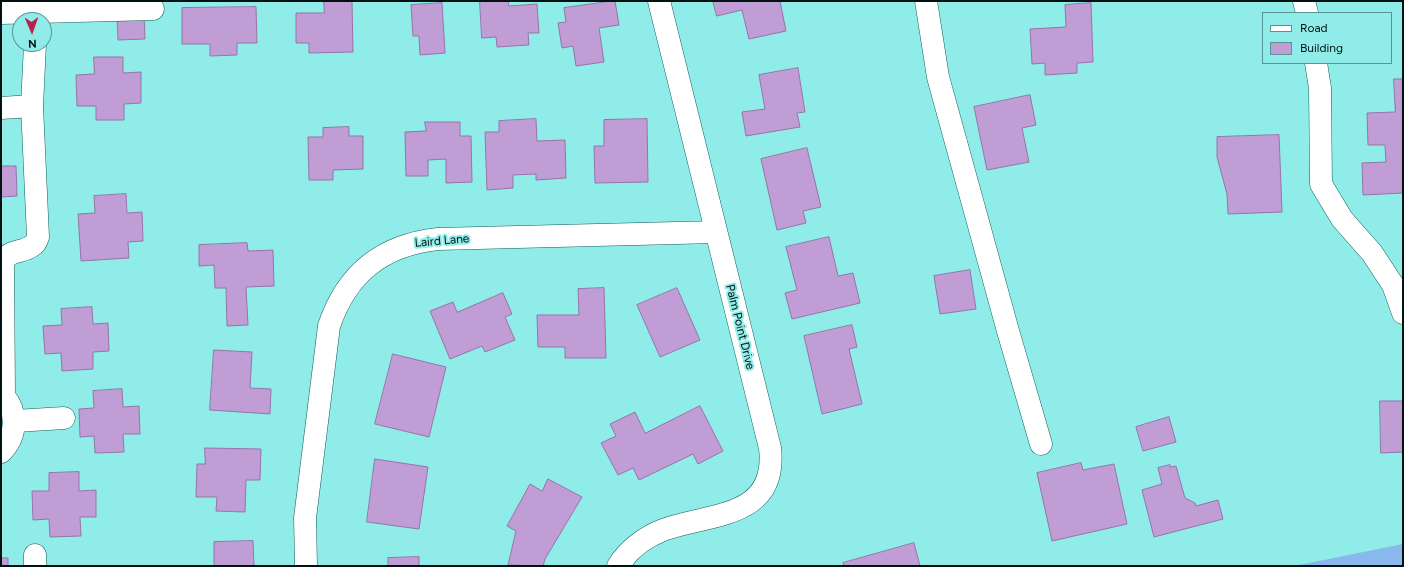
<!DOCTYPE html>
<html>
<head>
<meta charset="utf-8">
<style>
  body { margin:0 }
  #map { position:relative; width:1404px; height:567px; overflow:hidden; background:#90ece8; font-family:Figtree,sans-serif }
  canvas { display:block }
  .frame { position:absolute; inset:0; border:2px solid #011211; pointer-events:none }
  .legend { position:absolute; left:1262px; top:12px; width:130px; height:52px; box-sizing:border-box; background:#90ece8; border:1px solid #579592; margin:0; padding:5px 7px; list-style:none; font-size:12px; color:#011211 }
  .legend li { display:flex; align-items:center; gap:8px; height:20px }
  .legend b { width:20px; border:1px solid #579592 }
  .north { position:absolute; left:12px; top:12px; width:40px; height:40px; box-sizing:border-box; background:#90ece8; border:1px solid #579592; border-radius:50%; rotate:178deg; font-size:11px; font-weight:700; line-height:16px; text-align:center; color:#011211 }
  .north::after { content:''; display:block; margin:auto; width:14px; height:18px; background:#b52349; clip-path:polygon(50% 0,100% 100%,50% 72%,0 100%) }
</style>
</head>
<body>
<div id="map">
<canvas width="1404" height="567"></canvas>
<div class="frame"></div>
<ul class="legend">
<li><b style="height:5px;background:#fff"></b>Road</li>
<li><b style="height:11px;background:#c09dd5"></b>Building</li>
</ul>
<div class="north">N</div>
</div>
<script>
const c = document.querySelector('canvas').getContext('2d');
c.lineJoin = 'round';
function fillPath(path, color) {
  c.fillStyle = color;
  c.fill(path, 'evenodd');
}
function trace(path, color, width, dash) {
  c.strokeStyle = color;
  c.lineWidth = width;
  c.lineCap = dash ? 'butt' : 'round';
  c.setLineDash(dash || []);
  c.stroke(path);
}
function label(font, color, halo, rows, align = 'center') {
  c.font = font + ' Figtree,sans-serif';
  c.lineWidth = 4;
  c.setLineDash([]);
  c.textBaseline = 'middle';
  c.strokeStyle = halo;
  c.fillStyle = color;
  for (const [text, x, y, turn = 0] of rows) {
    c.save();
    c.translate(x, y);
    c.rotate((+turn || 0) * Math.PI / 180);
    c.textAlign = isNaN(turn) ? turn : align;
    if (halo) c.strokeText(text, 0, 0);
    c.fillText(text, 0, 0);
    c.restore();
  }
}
const water = new Path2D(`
  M1403,544v22h-109z`);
const building = new Path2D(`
  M324,1h28l1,51 -44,1v-10h-13v-30h28z
  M480,1h28l1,5 28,-2 2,29h-11l1,12 -32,2 -1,-10 -14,1z
  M615,1l4,24 -20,3 5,34 -28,4 -3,-20 -11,2 -4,-25 8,-1 -2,-14z
  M713,1h67l6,30 -37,8 -7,-29 -25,6z
  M442,3l3,50 -25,2 -1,-19h-6l-2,-31z
  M1091,3l2,59 -16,1v10l-32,2v-12l-13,1 -2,-35 36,-2 -1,-22z
  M256,7l1,36h-20v12l-27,1v-12h-28v-36z
  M144,15l1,24 -27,1 -1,-24z
  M94,57h29v16l18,-1v31l-17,1v16h-28v-14h-19l-1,-31 18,-1z
  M798,68l7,44 -8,1 3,14 -54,9 -4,-24 23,-3 -6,-34z
  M1394,79h9v114l-40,2 -1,-32 24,-1 -1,-17h-17l-1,-32 28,-1z
  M1030,95l6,30 -14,3 7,34 -42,8 -13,-63z
  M536,119l1,22 28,-1 1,38 -30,2v-6l-23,1v13l-26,2 -2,-58h14v-11z
  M647,119l1,63 -53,1 -1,-37h10v-26z
  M425,122h35v14h11l1,46 -26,1v-24l-18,1v16h-22l-1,-44 21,-1z
  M349,127v9h14v33l-30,1v10h-24l-1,-43h15v-9z
  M1279,135l3,77 -54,2 -1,-20 -10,-37v-20z
  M807,148l14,59 -18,4 3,12 -29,7 -16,-71z
  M1,166h15l1,30 -16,1z
  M126,194l1,19 15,-1 1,29 -15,1 1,16 -48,3 -3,-47 17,-1 -1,-17z
  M829,237l9,39 15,-3 7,30 -68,16 -7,-26 12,-3 -11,-43z
  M247,243l1,8 25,-1 1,36 -28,1 2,38 -21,1 -1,-38h-11l-1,-23 -15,1v-21z
  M970,270l6,39 -36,5 -6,-38z
  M604,288l2,70h-41v-11h-27l-1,-32h42l-1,-26z
  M677,288l23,52 -40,17 -23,-52z
  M503,293l9,21 -7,3 10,23 -30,12 -3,-6 -32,13 -20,-48 23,-9 4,10z
  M92,307l1,17 15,-1 1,28 -16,1v17l-31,2 -1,-18 -16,1 -2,-28 19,-1 -1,-16z
  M852,325l5,22 -8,2 13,55 -40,10 -18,-78z
  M214,350l38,2 -2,36 21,1 -1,25 -60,-4z
  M393,354l53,13 -17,70 -54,-13z
  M122,389l1,18 16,-1 1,28h-17l1,18 -29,1 -1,-17 -14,1 -1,-28 15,-1 -1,-17z
  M1380,401h23v51l-22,1z
  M700,406l23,45 -25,13 -5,-10 -54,26 -6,-12 -15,7 -17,-32 15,-7 -6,-12 25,-12 10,21z
  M1169,417l7,25 -33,9 -7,-24z
  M205,448l56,1 -1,31h-14l-1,32 -29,-1 1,-14h-21l1,-33h8z
  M375,459l53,8 -9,62 -52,-7z
  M1081,463l2,7 31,-6 13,60 -75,17 -15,-68z
  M1170,465v2l6,-1 9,32 10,5 1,3 22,-6 5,19 -69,18 -12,-47 20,-6 -4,-16z
  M79,472v19l17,-1v27h-16l1,19 -31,1 -1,-18 -16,1 -1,-29h17v-18z
  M548,479l34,18 -37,62 -2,7 -35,-1 8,-34 -9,-5 23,-42 12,7z
  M253,541l1,25h-40v-24z
  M914,543l6,23h-76l-1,-3z
  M419,557v9h-31v-8z
  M1,558h7v8h-7z`);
const minor = new Path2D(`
  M926,1l12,76 70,254 33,113
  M1304,1l3,12
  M1,13l152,-4
  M1316,63l4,25 1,96 21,35 30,34 21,32 10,28
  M1,108l31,-2
  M15,421l49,-3
  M1,452c16,-16 17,-39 3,-56l-1,-134c7,-14 20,-8 30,-17 2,-1 4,-5 5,-8l-6,-131 3,-62
  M35,566v-11
  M306,566l-1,-48 24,-192c18,-53 53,-81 109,-87l278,-7
  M618,566c10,-16 27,-29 45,-36 47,-17 115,-11 107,-82l-111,-447`);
const streetNames = [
  ["Laird Lane",442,241,-5],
  ["Palm Point Drive",740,327,76]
];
fillPath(water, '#89b8ed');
fillPath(building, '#c09dd5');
trace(building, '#9574a9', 1);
trace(minor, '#105e5c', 23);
trace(minor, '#fff', 22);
label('12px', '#011211', '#90ece8', streetNames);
</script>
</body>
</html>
